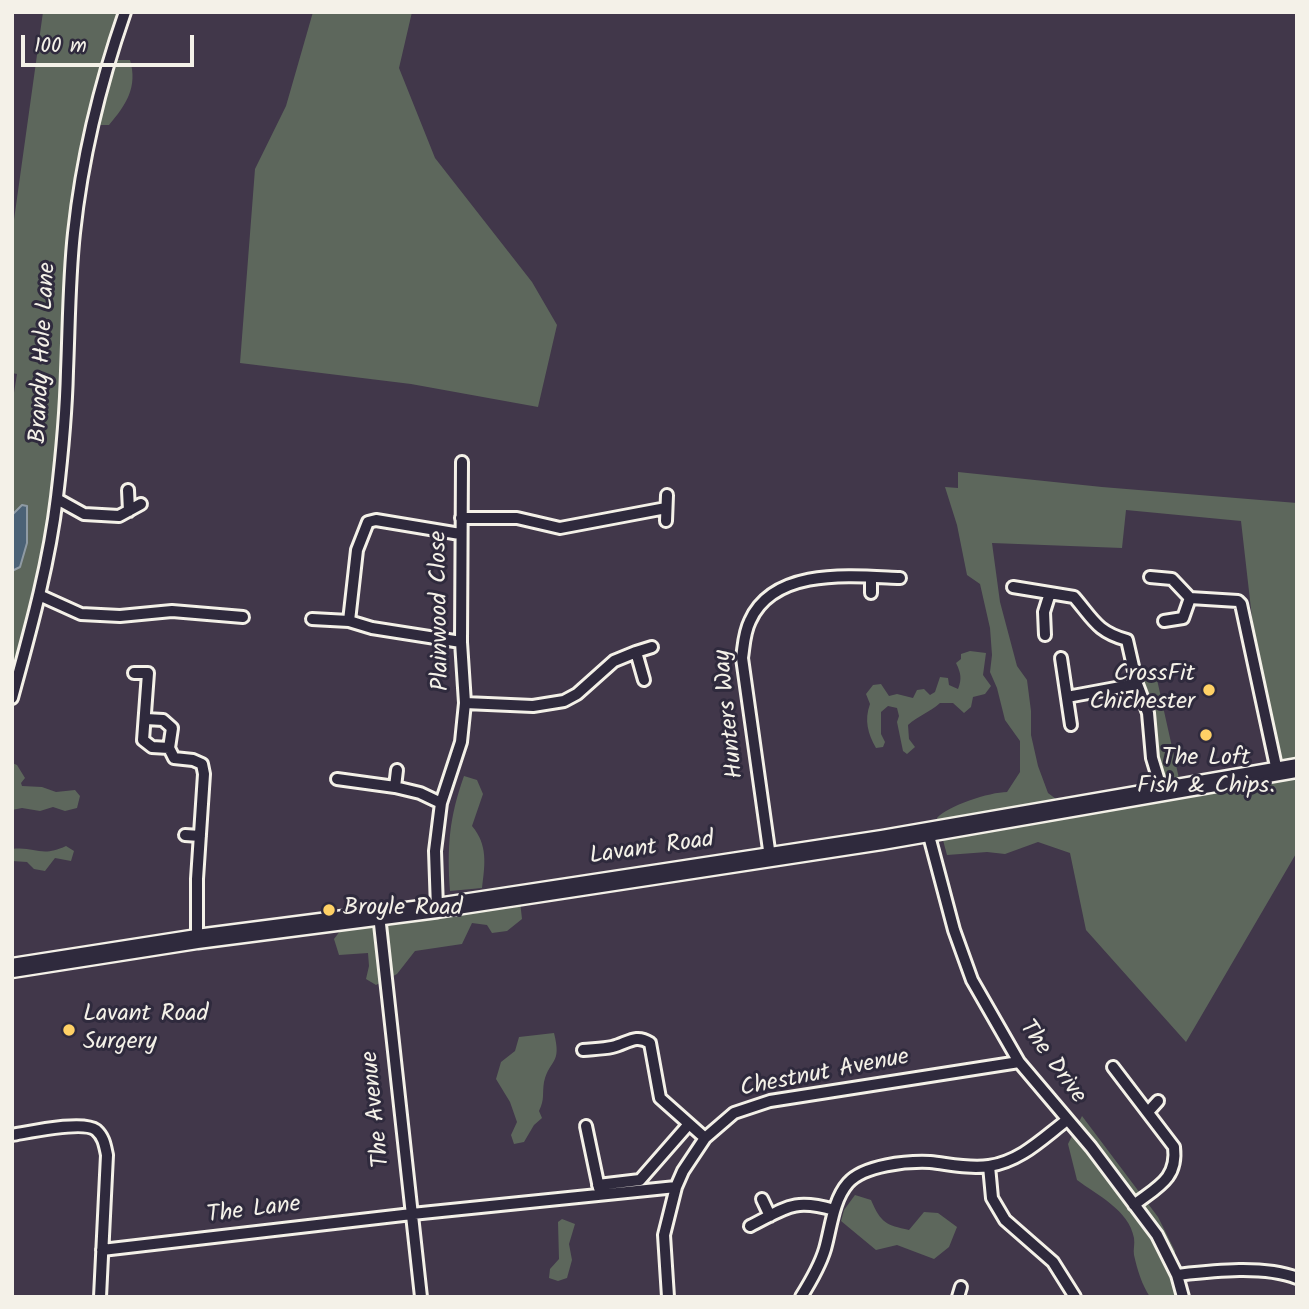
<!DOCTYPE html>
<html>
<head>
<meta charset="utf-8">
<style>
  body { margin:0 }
  #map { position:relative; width:1309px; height:1309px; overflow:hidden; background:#41374a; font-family:Kalam,sans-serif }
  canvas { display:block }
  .frame { position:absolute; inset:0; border:14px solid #f4f1e8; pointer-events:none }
  .scale { position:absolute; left:21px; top:35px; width:173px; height:32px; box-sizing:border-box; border:4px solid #f4f1e8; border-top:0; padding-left:9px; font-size:21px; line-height:24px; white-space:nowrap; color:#f4f1e8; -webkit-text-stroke:5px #2f2a3d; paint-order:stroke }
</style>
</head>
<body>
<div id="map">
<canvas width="1309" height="1309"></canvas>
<div class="frame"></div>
<div class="scale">100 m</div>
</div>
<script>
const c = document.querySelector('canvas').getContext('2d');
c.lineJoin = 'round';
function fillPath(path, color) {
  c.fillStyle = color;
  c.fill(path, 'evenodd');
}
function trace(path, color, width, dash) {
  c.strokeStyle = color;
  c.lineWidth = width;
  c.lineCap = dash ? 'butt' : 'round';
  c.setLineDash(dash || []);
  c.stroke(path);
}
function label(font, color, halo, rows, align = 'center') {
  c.font = font + ' Kalam,sans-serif';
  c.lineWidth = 6;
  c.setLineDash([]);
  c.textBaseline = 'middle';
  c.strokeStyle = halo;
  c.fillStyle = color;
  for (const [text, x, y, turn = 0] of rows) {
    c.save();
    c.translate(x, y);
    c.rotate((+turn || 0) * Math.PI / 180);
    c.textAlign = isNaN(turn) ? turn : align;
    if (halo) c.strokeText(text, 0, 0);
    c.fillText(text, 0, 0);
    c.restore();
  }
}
const green = new Path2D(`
  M43,12h79l-42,147 -27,340 -14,81 -27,94v-103l8,-5 7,-23 -5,-38 -10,10v-110l5,-31 -5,-1v-139z
  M313,12h99l-13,56 36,90 97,124 25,43 -19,82 -127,-23 -171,-21 15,-194 31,-63z
  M112,60h18c8,27 -4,45 -21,65h-13z
  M958,472l144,15 195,16v260l-18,3 -24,-122 -14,-123 -115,-11 -4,38 -130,-5 8,59 17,64 10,14 4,31v24l7,31 10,27 12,9 237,-28v78l-111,190 -100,-112 -16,-77 -32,-11 -33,12 -18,-2 -40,3 -10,-37c10,-12 53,-26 70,-26l13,-20v-31l-15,-21 -8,-32 -7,-16 2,-17 -2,-27 -10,-44 -13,-9 -10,-50 -12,-38 13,1z
  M970,651l16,2 -3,22 8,11 -6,8 -12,3 -2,10 -7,6 -11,-10h-13c-10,9 -22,13 -32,22l1,14 6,8 -8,7 -4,-3 -6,-29 2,-6 -2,-8 -9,-2 -7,6v22l4,8 -2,5 -7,1c-8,-14 -12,-28 -6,-44l-4,-10 7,-9 8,-1 8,12 8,-2 16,4 4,-8 7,-1 6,6 5,-3 5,-15 8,1 1,7 9,4c4,-10 3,-16 -2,-26l5,-4v-5z
  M1154,666l26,117 -10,2c-17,-20 -14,-46 -18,-71 -3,-13 -8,-25 -14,-38z
  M12,763l5,2 8,13 -4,5 1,3 20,1 14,5 19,-2 5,6 -3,12 -12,3 -12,-4 -13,4 -18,-3 -10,2z
  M464,776l13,4 6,14 -11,32c16,19 13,38 10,62l-32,3c-3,-44 -1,-73 14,-115z
  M66,846l8,5 -3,10 -16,-3 -10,13 -11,-2 -7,-7 -15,-1v-12c23,-3 29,9 54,-3z
  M520,901l2,18 -15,12 -15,2 -5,-8 -15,-2 -10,21 -47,7 -18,23 -21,11 -10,-6 3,-13 -1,-13 -29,2 -5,-16 9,-12z
  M554,1033c8,32 -4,25 -10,49 -2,12 1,17 -5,29l3,7 -8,7 -10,17 -10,2 -3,-9 6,-13 -7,-20 -14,-23 5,-17 14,-11 4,-14z
  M1082,1116l76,101 17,34 -4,29 5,17h-26c-8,-12 -13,-28 -16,-42 -1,-5 1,-11 0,-17 -5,-28 -37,-43 -57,-58l-9,-36z
  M855,1195l16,5c10,23 15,25 38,30l15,-18 14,1 19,14 -8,20 -15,12 -37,-14 -21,5 -35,-29 3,-11z
  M562,1219l13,5 -6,20 3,16 -5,18 -9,3 -9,-3 1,-9 9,-10 -1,-37z`);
const water = new Path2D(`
  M22,505l5,1v37l-7,24 -8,4v-56z`);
const street = new Path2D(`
  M128,490l1,21
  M57,499l27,15 35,2 22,-12
  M461,518h56l43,10 106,-20
  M666,521l1,-26
  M871,577v16
  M1150,577l22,2 18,19 -7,20 -19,3
  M1013,587l61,10c19,22 23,35 53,43l10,44 11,29 4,45 10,33
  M39,595l42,19 39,2 52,-5 71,6
  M1190,598l48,3 3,3 36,167
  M312,619l37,2 8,-71 11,-28 8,-2 84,14
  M349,621l23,7 89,14
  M1045,635l-1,-23 6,-19
  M636,652l16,-5
  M1061,658l10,67
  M134,673h14l-5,67 9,7 17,1 5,10 19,2 9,4 2,10 -7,105v60
  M1067,697l70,-13
  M12,698c18,-66 37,-133 45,-201 5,-42 9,-84 10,-126 2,-46 2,-92 7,-138 8,-75 26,-149 51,-221
  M465,703l68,3 31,-5 13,-7 37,-33 22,-9 8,28
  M146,719l17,1 9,8 -3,20
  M397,770l-2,17 25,6 21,10 -6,48 2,57
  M337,779l58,8
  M441,803l20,-61 4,-39 -4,-61 1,-180
  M928,832l26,98 18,50 47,82 72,85 66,88 20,40 6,22
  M185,835l15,1
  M770,857l-28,-199c2,-13 2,-25 8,-37 24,-54 102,-45 150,-43
  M379,915l42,382
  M583,1050c9,-1 20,-1 29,-3 15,-3 23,-14 38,-4l10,55 45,40
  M1113,1067l61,80c4,32 -17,40 -40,58
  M1148,1112l10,-11
  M586,1126l13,62
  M12,1135c18,-3 71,-15 84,-5 8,7 9,16 11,25l-7,142
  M989,1166l3,32 13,22 48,42 22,35
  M598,1185l42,-5 49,-56
  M762,1199l8,17
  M750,1226c36,-18 43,-28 84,-16
  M102,1250l310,-36 264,-27
  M1177,1275c36,-4 86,-10 120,3
  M668,1297l-4,-62 12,-48 7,-16 22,-33 29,-25 36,-12 249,-39
  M801,1297c10,-16 19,-31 24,-48 6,-21 8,-49 23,-66 16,-18 59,-22 82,-21 19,2 39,7 59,4 32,-5 53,-27 78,-46
  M958,1297l3,-10`);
const primary = new Path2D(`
  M12,968l185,-29 240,-31 445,-68 415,-72`);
const markers = [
  [1209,690,7,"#ffd166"],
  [1206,735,7,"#ffd166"],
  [329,910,7,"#ffd166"],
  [69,1030,7,"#ffd166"]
];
const streetNames = [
  ["Brandy Hole Lane",45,353,-87],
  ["Plainwood Close",442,611,-91],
  ["Hunters Way",731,714,-96],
  ["Lavant Road",652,850,-8],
  ["The Drive",1051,1063,54],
  ["Chestnut Avenue",825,1075,-11],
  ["The Avenue",378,1109,-96],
  ["The Lane",254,1212,-7]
];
const poiNames = [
  ["CrossFit",1195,676,"right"],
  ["Chichester",1195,704,"right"],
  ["The Loft",1206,760,"center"],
  ["Fish & Chips.",1206,788,"center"],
  ["Broyle Road",343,910],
  ["Lavant Road",83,1016],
  ["Surgery",83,1044]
];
fillPath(green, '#5d675c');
fillPath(water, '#4b6276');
trace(water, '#8f9ba4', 2);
trace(street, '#f4f1e8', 16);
trace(primary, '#f4f1e8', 23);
trace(street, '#2f2a3d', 10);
trace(primary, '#2f2a3d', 18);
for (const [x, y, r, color] of markers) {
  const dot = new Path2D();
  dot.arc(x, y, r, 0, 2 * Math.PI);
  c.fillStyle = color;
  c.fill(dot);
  trace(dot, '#2f2a3d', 2.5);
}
label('24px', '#f4f1e8', '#2f2a3d', streetNames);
label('24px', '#f4f1e8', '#2f2a3d', poiNames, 'left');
</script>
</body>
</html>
